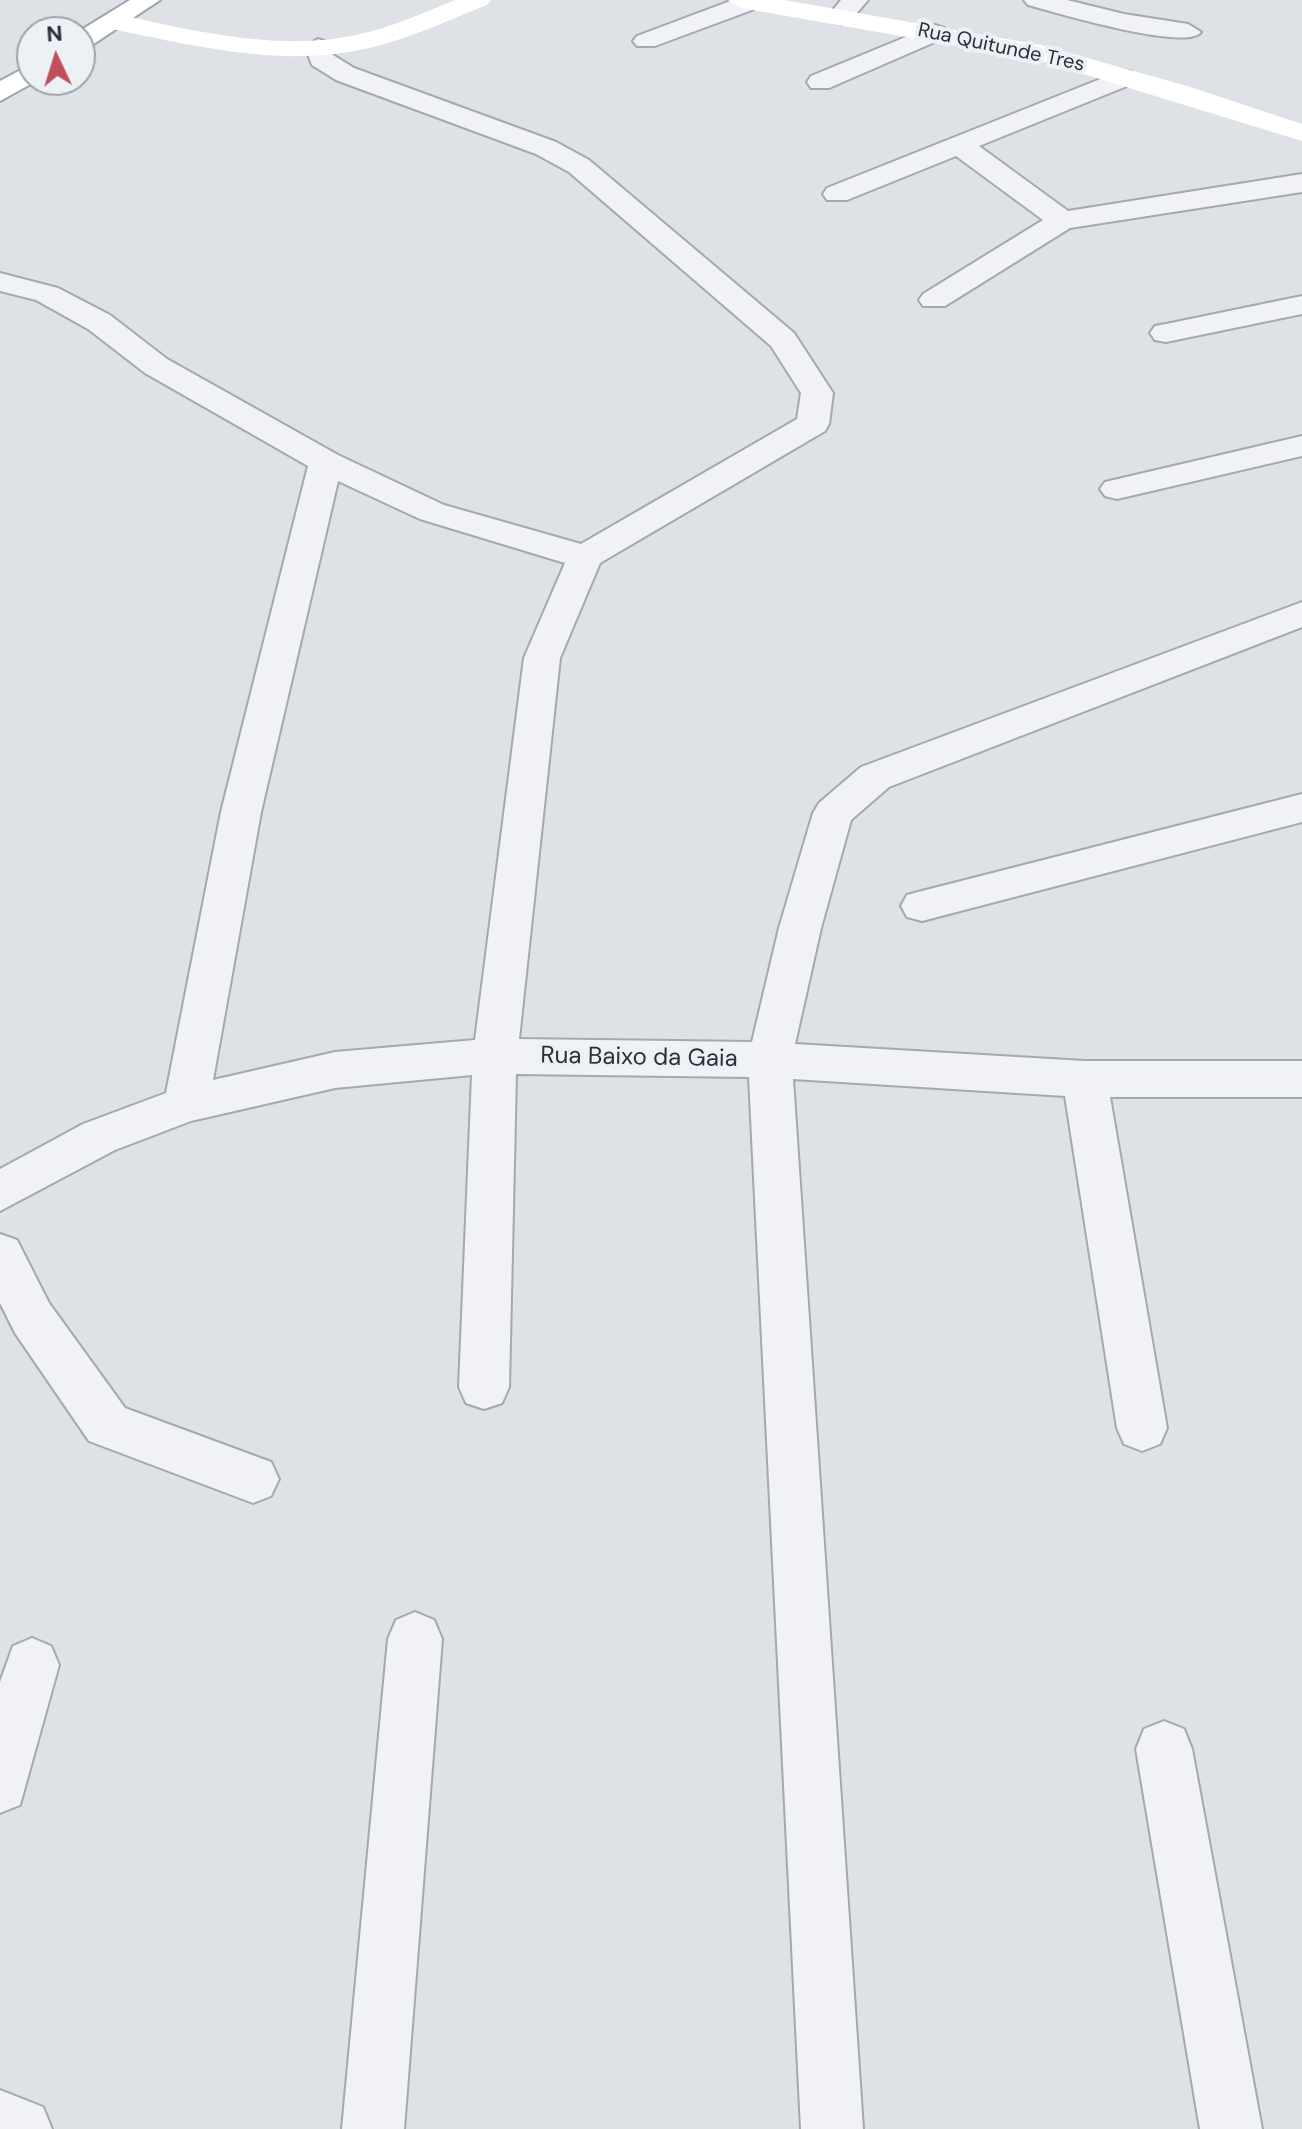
<!DOCTYPE html>
<html>
<head>
<meta charset="utf-8">
<style>
  body { margin:0 }
  #map { position:relative; width:1302px; height:2129px; overflow:hidden; background:#dee1e6; font-family:"DM Sans",sans-serif }
  canvas { display:block }
  .north { position:absolute; left:16px; top:16px; width:80px; height:80px; box-sizing:border-box; background:#edf0f4; border:2px solid #9fa3aa; border-radius:50%; rotate:356deg; font-size:22px; font-weight:700; line-height:32px; text-align:center; color:#292f3b }
  .north::after { content:''; display:block; margin:auto; width:28px; height:36px; background:#bf4f5a; clip-path:polygon(50% 0,100% 100%,50% 72%,0 100%) }
</style>
</head>
<body>
<div id="map">
<canvas width="1302" height="2129"></canvas>
<div class="north">N</div>
</div>
<script>
const c = document.querySelector('canvas').getContext('2d');
c.lineJoin = 'round';
function trace(path, color, width, dash) {
  c.strokeStyle = color;
  c.lineWidth = width;
  c.lineCap = dash ? 'butt' : 'round';
  c.setLineDash(dash || []);
  c.stroke(path);
}
function fillPath(path, color) {
  c.fillStyle = color;
  c.fill(path, 'evenodd');
}
function label(font, color, halo, rows, align = 'center') {
  c.font = font + ' "DM Sans",sans-serif';
  c.lineWidth = 8;
  c.setLineDash([]);
  c.textBaseline = 'middle';
  c.strokeStyle = halo;
  c.fillStyle = color;
  for (const [text, x, y, turn = 0] of rows) {
    c.save();
    c.translate(x, y);
    c.rotate((+turn || 0) * Math.PI / 180);
    c.textAlign = isNaN(turn) ? turn : align;
    if (halo) c.strokeText(text, 0, 0);
    c.fillText(text, 0, 0);
    c.restore();
  }
}
const street = new Path2D(`
  M733,0l31,2 -4,5 -105,39h-18l-4,-5 4,-5z
  M841,0h27l-18,21 -9,3 -13,-8z
  M1024,0h43l57,14 64,10 13,8c-14,20 -147,-20 -173,-27z
  M935,25l9,3 4,5 -4,5 -115,50h-18l-4,-6 4,-6z
  M318,39l9,3 6,13 21,13 202,74 33,18 205,173 39,60 -4,31 -4,7 -225,132 -40,95 -41,381 233,3 27,-114 34,-115 6,-10 42,-36 441,-165v25l-413,160 -38,33 -30,108 -26,116 290,17h217v36h-192l57,331 -7,16 -18,7 -18,-7 -7,-16 -52,-332 -272,-17 70,1050h-62l-52,-1052 -233,-3 -7,313 -7,16 -18,6 -18,-6 -7,-16 13,-312 -137,13 -144,33 -76,29 -115,61v-42l83,-45 83,-31 55,-281 87,-346 -163,-93 -57,-44 -52,-29 -36,-9v-18l58,15 52,27 57,44 171,96 106,50 137,39 216,-125 4,-26 -30,-47 -202,-174 -33,-18 -200,-74 -24,-15 -7,-18zM338,481l82,38 145,44 -41,95 -49,382 -140,12 -122,28 48,-268z
  M1123,70l9,2 4,6 -4,6 -153,62 89,65 234,-37v18l-232,36 -125,78h-22l-4,-6 4,-6 120,-74 -87,-64 -109,44h-20l-4,-6 4,-6z
  M1302,296v18l-136,28 -11,-2 -5,-7 5,-7 11,-2z
  M1302,436v20l-185,43 -12,-3 -5,-7 5,-7z
  M1302,794v28l-380,99 -15,-4 -6,-11 6,-11 15,-4z
  M0,1234l17,6 32,63 76,105 146,54 8,17 -8,17 -18,7 -164,-62 -74,-108 -15,-30z
  M415,1612l19,8 8,19 -38,490h-62l46,-490 8,-19z
  M32,1638l19,8 8,19 -39,140 -20,8v-131l13,-36z
  M1164,1721l20,8 8,20 70,380h-62l-64,-380 8,-20z
  M0,2090l43,17 9,22h-52z`);
const secondary = new Path2D(`
  M455,0h36l-4,5c-43,17 -87,38 -133,46 -80,15 -164,-6 -242,-22l-13,-8 13,-8c78,17 165,39 244,22 34,-7 67,-22 99,-35z
  M728,0h56l257,45 146,41 115,38v17l-264,-81 -297,-52z`);
const primary = new Path2D(`
  M130,0h30l-71,47 -9,3 -2,-18z
  M32,64v16h6l-38,21v-20z`);
const farStreetnames = [
  ["Rua Quitunde Tres",1001,48,12]
];
const streetNames = [
  ["Rua Baixo da Gaia",639,1058,1]
];
trace(street, '#a4a8af', 4);
trace(primary, '#9fa5b0', 4);
fillPath(street, '#f0f2f5');
fillPath(secondary, '#fff');
fillPath(primary, '#fff');
label('20px', '#292f3b', '#edf0f4', farStreetnames);
label('24px', '#292f3b', '#edf0f4', streetNames);
</script>
</body>
</html>
